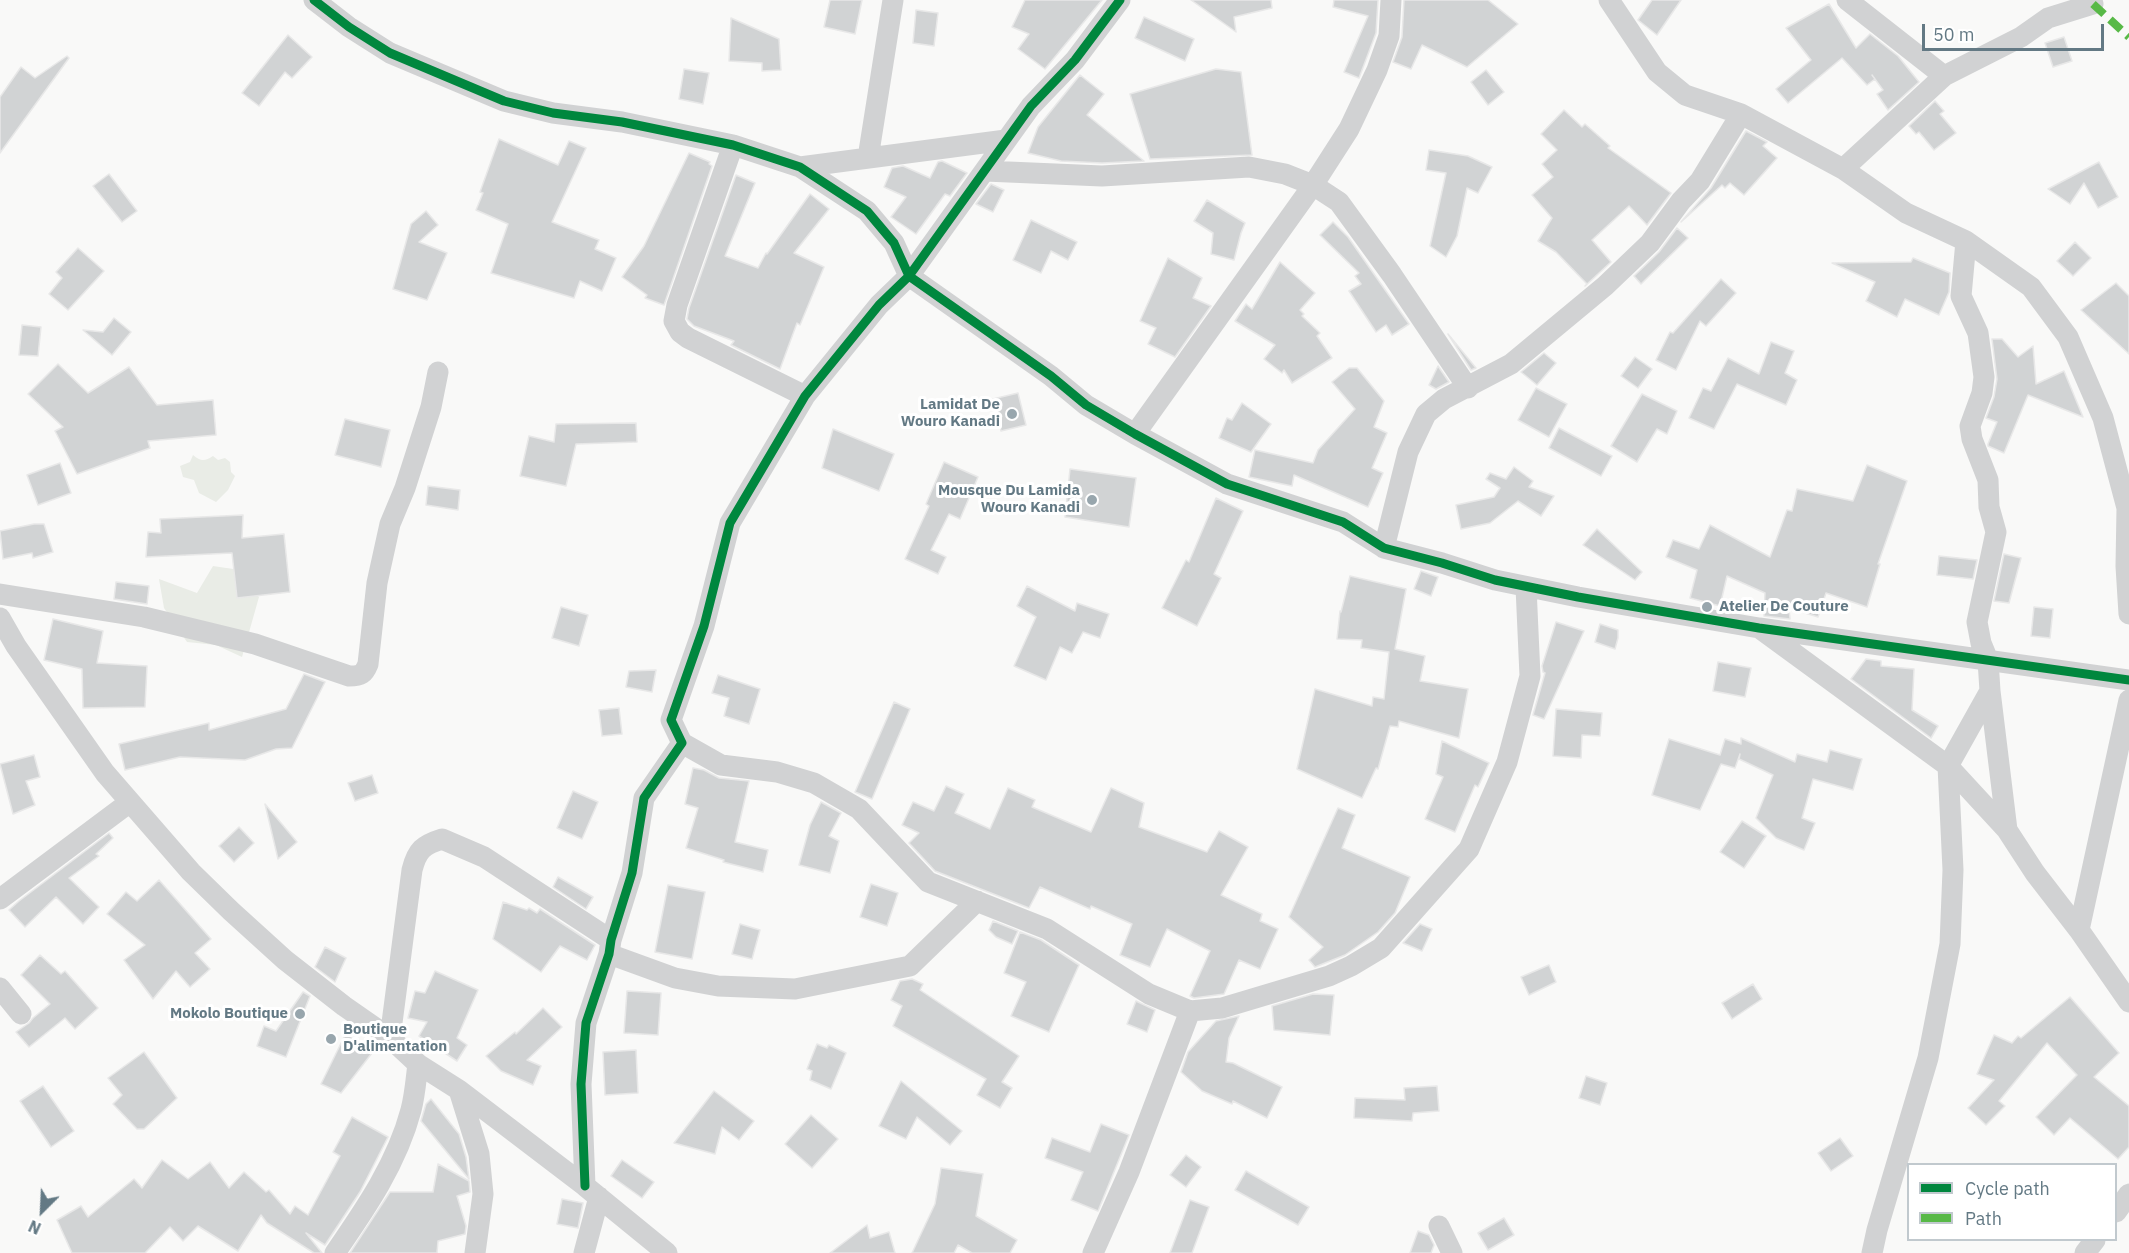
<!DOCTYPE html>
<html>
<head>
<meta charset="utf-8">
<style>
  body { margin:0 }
  #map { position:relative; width:2129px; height:1253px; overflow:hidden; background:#f9f9f8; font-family:"IBM Plex Sans",sans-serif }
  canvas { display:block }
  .legend { position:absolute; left:1907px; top:1163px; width:210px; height:78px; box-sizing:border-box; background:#fff; border:2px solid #c1c9ce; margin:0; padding:8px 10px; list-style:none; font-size:18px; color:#637984 }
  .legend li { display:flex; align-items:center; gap:12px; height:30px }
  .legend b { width:30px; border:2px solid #c1c9ce }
  .north { position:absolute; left:12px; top:1181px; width:60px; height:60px; -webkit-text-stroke:4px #fff; paint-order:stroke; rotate:204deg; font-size:16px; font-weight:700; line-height:24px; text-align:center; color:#637984 }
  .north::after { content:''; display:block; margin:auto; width:21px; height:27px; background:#637984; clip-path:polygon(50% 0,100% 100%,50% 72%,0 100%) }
  .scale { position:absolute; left:1922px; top:24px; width:182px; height:27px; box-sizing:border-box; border:3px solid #637984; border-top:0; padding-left:8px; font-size:18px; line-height:21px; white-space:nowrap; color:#637984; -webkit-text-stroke:4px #fff; paint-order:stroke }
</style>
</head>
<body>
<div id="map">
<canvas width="2129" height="1253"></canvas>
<ul class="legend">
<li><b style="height:8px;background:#00873e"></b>Cycle path</li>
<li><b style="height:8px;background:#58b947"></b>Path</li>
</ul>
<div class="north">N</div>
<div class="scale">50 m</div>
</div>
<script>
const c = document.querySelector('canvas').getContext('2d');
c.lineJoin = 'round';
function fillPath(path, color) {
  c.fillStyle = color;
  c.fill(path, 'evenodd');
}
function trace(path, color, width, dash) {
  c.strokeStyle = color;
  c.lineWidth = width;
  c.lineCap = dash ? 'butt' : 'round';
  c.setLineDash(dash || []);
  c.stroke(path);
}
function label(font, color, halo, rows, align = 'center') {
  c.font = font + ' "IBM Plex Sans",sans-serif';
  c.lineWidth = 6;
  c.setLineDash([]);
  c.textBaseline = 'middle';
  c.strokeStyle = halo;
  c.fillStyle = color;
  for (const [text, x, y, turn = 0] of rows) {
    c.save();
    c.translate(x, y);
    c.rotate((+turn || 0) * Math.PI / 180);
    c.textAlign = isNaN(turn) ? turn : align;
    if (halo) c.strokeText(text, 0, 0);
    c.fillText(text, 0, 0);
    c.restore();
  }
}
const green = new Path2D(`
  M193,455c8,7 12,6 20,1l5,4 7,-2 5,4 1,10 4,4 -7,14 -12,12 -17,-9 -5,-13 -11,-3 -3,-11 10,-4z
  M213,566l27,4 19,27 -17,60 -26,-12 -29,-3 -23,-34 -5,-29 38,14z`);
const building = new Path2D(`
  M830,0h32l-7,34 -31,-7z
  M1025,0h77l-57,69 -27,-20 11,-15 -17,-7z
  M1191,0h80l1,8 -38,9 2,15z
  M1334,0h44l-2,33 -17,45 -15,-6 24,-56 -35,-9z
  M1404,0h84l30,24 -51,43 -45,-22 -11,24 -18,-7 9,-25z
  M1652,0h29l-24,35 -19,-15z
  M1829,4l27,44 14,-14 28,22 21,26 -31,28 -11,-16 6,-4 -11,-15 3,4 -8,6 -25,-27 -54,45 -12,-14 35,-29 -25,-32z
  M916,10l22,3 -4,33 -21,-3z
  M1144,17l50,22 -9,22 -50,-23z
  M731,18l48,21 2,31 -19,1v-8l-33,-2z
  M288,35l24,22 -20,21 -7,-6 -26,34 -17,-13z
  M2064,37l8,24 -19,6 -8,-24z
  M67,56l2,2 -69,95v-56l21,-30 14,11z
  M684,69l25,4 -6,31 -24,-5z
  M1216,69l25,3 11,83 -102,4 -20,-65z
  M1486,70l18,22 -16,13 -17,-23z
  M1080,75l24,19 -17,21 57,46 -42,2 -41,-2 -33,-8 10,-26z
  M1935,101l9,10 -4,3 16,19 -22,17 -15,-18 -3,2 -7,-8z
  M1564,110l18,17 3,-3 25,22 -2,2 63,45 -24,32 -18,-19 -37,34 19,22 -26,24 2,-2 -31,-32 -18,-11 14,-23 -20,-23 21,-18 -11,-13 15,-14 -16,-16z
  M1746,131l21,11 -4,4 14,12 -33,37 -14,-12 -5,5 -3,-3 -41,37 30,-34z
  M499,139l59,26 11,-24 17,7 -34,74 47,18 -4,9 21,9 -14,33 -22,-10 -6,17 -83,-25 17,-49 -32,-14 7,-17 -3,-1z
  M1429,150l39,6 24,11 -14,26 -11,-5 -10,48 -11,21 -16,-11 16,-73 -20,-3z
  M689,153l21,9 -1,2 3,2 -48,139 -19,-7 2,-3 -25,-18 22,-31z
  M942,161l25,12 -17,23 -5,-2 -29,40 -25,-17 15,-20 -22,-10 8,-19 11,-2 27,12 8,-16z
  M2099,162l19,35 -20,11 -14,-25 -14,21 -22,-15z
  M109,174l28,37 -15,11 -29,-36z
  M736,175l19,8 -30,73 33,12 8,-15 1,1 43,-60 19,15 -35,44 30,14 -24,58 -3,-2 -17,46 -49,-24 3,-4 -40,-15 -7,-7 2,-11z
  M991,184l13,6 -11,22 -17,-8z
  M1207,200l38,23 -4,10 -7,27 -23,-6 2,-21 -19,-12z
  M426,211l12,14 -19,17 28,11 -20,47 -34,-11 18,-65z
  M1031,220l46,22 -9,18 -17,-9 -10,22 -28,-13z
  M1333,222l15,15 61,87 -17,11 -6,-10 -10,7 -27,-41 12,-7 -6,-8 4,-3 -39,-38z
  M1677,228l11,10 -47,46 -7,-8 25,-24z
  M2075,242l16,16 -18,18 -16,-15z
  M78,248l26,23 -36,39 -19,-16 13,-16 -6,-6z
  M1168,258l34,20 -9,20 18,8 -36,51 -27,-13 8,-16 -16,-7z
  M1913,258l37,15 -1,19 -10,23 -34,-16 -8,18 -31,-16 9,-19 -43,-19 79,-1z
  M1280,262l35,31 -15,17 4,4 -2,2 18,17 -3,3 15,22 -40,25 -8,-13 -2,3 -18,-14 11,-14 -40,-24 11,-17 6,5z
  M1721,279l15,14 -30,33 -6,-5 -24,49 -20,-10 14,-28 3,1z
  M2116,283l13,13v58l-48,-44z
  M114,318l17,14 -19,23 -29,-25 20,2z
  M22,325l19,2 -3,29 -19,-1z
  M1448,334l28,34 -5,2z
  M1992,339h10l16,18 15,-11 3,38 28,-13 19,46 -55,-22 -24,58 -16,-7v-2l9,-22 -11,-4 8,-21 3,-18z
  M1771,342l23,9 -9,22 12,7 -11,25 -49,-21 -23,45 -25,-11 14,-30 8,3 17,-33 31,16z
  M1544,353l12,10 -19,22 -16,-13z
  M1635,357l17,12 -14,19 -17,-12z
  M58,364l30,29 41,-26 28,38 56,-5 3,35 -68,6 2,7 -73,26 -22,-43 8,-4 -35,-33z
  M1438,366l11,16 -13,7 -7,-4z
  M1349,368h8l27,33 -10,26 13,6 -15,35 11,5 -15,34 -74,-32 -2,11 -43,-9 6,-27 58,13 5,-13 37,-41 -23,-27z
  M1536,388l31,16 -18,33 -31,-17z
  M1018,393l8,32 -25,6 -8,-32z
  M1642,394l35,17 -10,23 -10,-5 -20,33 -26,-16z
  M1242,403l29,21 -20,28 -32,-14 8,-20 5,2z
  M345,419l45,11 -9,37 -46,-12z
  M636,423l1,19 -61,2 -10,42 -46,-10 9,-40 25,6 2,-18z
  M1559,428l53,28 -11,20 -52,-28z
  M833,429l61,25 -15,37 -57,-23z
  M944,462l34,15 -18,42 -11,-5 -18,36 15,7 -8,17 -33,-15 24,-53 -3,-2z
  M60,463l11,30 -33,12 -11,-30z
  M1867,465l40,16 -29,83h2l-13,43 -41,-14 -8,24 -29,-9 1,11 -26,-3 1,-23 -38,-17 -7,30 -30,-8 7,-28 -31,-13 7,-17 26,9 11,-24 60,32 17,-47 5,1 5,-22 56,12z
  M1514,467l19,14 -4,6 25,9 -13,20 -23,-15 -28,22 -29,6 -5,-24 38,-8 6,-9 -14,-9 4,-6 16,6z
  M1070,469l66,9 -7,49 -64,-10z
  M428,486l32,4 -2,20 -32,-5z
  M1216,498l27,13 -29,63 7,4 -24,48 -35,-18 24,-48 3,2z
  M243,515l-1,23 42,-4 6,58 -53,6 -5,-45 -86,4 2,-25 13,1 -1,-14z
  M34,524h10l9,28 -20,6 -1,-5 -29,6 -3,-28z
  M1597,529l45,43 -7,8 -52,-35z
  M2004,554l17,4 -12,45 -15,-2z
  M1939,556l38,4 -4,19 -36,-4z
  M1421,571l17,6 -7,19 -17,-7z
  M1350,576l56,13 -11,60 30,7 -5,25 48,8 -9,49 -60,-17 -1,6 -8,-1 -12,43 -2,-1 -14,30 -65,-29 18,-80 57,17 1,-9 11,2 5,-47 -28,-4 1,-8 -25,-1 3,-28 1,1z
  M116,582l33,4 -2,18 -33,-5z
  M1027,586l48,25 2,-8 32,11 -9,24 -17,-6 -11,21 -12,-6 -14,33 -32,-14 22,-49 -19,-11z
  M561,607l27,8 -9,31 -27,-8z
  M2034,607l19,2 -3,29 -19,-2z
  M53,619l50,12 -6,32 50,3 -2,41 -62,1 -1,-39 -38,-9z
  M1556,622l28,9 -40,88 -11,-4 12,-42 -2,-1 -1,-6z
  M1600,624l18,6v8l-3,11 -20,-7z
  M1866,659l15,2v5l33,3 -2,41 26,16 -7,12 -80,-59z
  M1718,662l33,6 -6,29 -32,-6z
  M656,670l-4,22 -26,-5 3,-16z
  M304,674l21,8 -33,66 -16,1 -31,11 -65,-3 -55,13 -6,-26 90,-21v7l77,-21z
  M718,675l42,14 -11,35 -25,-8 5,-18 -17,-5z
  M894,702l16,7 -38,90 -17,-7z
  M619,708l3,26 -20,2 -3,-26z
  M1556,709l46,4 -2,23 -18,-1 -1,23 -28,-2z
  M1741,738l54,24 2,-8 30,8 3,-12 32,9 -9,31 -40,-11 -11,39 13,5 -11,27 -28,-12 -20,-20 17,-43 -34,-16 1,-5 -5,14 -14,-4 -21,46 -48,-15 17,-56 51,16 5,-16 16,5z
  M1442,741l47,22 -11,24 -3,-2 -20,47 -30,-13 18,-42 -7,-3z
  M34,755l6,22 -14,4 9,24 -22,9 -13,-50z
  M693,768l11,2 15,8 30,3 -14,61 33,8 -5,22 -40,-10 1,-2 -38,-12 12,-40 -13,-4z
  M372,775l6,18 -23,8 -7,-18z
  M946,786l18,8 -9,19 35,16 18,-41 27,12 -3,7 59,25 20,-44 33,15 -5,24 68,25 12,-21 29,16 -27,48 41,19 -2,7 18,8 -18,40 -21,-9 -15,34 -30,4 -4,-2 20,-45 -43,-22 -17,38 -30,-12 12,-31 -41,-18 -1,3 -50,-22 -11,21 -94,-37 -26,-28 10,-10 -17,-8 11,-23 21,9z
  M573,791l25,11 -16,37 -25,-11z
  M821,802l20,11 -12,23 10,5 -9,32 -31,-8 11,-40z
  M265,804l32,38 -19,17z
  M1338,808l17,7 -13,33 68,29 -15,36 -17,19 -33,23 -30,12 -6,-7 14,-13 -34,-30z
  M1742,821l24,15 -22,32 -24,-16z
  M239,827l15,16 -20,19 -15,-16z
  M109,833l4,5 -17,16 3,2 -30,22 30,29 -16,17 -27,-27 -31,30 -16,-17 10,-9z
  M558,877l35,20 -7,12 -33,-22z
  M159,880l52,59 -16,14 15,16 -20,18 -14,-16 -23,28 -29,-39 21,-15 -38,-31 19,-22 11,9z
  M871,884l27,9 -11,33 -27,-9z
  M668,885l37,7 -13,67 -37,-7z
  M503,902l24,8 2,-2 8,5 3,-4 55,36 -8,15 -27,-14 -19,26 -48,-33z
  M993,921l25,10 -6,13 -16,-7 -7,-7z
  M740,924l20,6 -8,29 -20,-5z
  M1420,924l12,5 -10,22 -19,-8z
  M1020,932l21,8 38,25 -30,67 -38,-16 15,-34 -22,-9z
  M325,947l21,11 -11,24 -20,-15z
  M40,955l21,19 4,-3 33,37 -23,21 -10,-11 -36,29 -13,-15 13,-9 4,-5 17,-14 -29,-29z
  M1549,965l7,17 -27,13 -8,-18z
  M435,971l43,19 -21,48 10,7 -10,16 -38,-25 8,-14 -19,-4 7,-27 10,2z
  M912,979l11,5 -3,6 99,66 -17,26 10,6 -12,20 -23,-13 9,-16 -93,-53 9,-20 -11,-6 9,-19z
  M1753,984l9,15 -30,20 -10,-16z
  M627,991l34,2 -3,42 -34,-2z
  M303,992l7,4 -24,61 -29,-11 7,-20 12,5z
  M1313,994l21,1 -4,40 -56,-5 -2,-24z
  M2070,997l49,56 -25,24 35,29v41l-11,12 -48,-41 -16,17 -18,-18 41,-42 -30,-32 -48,58 6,5 -19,19 -18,-17 26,-28 -17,-6 17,-39 18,8 6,-7 3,2z
  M1136,1001l19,9 -8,22 -20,-8z
  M543,1008l19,19 -35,33 14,6 -8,19 -32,-14 -15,-15 29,-24 1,2z
  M1239,1016l-10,22 -3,24 7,1 49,24 -15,31 -34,-17 -1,3 -30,-13 -21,-19 7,-20 28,-31z
  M346,1033l26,20 -31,40 -20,-9z
  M817,1044l10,4 2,-3 17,8 -15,36 -21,-9 2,-9 -5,-2z
  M636,1050l2,43 -33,2 -2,-43z
  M144,1052l33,46 -33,31h-7l-24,-25 9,-9 -14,-17z
  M1586,1076l21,7 -7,22 -21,-7z
  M901,1081l61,50 -12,14 -33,-28 -11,22 -27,-13z
  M43,1086l31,45 -23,16 -31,-46z
  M1437,1086l2,25 -26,2 -1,8 -58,-3 1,-20 50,2 -1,-12z
  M714,1091l40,30 -15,19 -17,-13 -7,27 -41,-11z
  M431,1099l28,35 7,23 3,22 -48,-58 5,-17z
  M811,1115l27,24 -26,29 -27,-24z
  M352,1117l36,20 -28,55 -35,53 -19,-12 16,20h-8l-47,-30 -6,-8 -23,36 -40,-25 -15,15 -13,-14 -25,26h-73l-15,-33 24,-14 7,11 46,-38 8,9 20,-28 26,19 22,-17 19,26 15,-16 22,20 3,-2 21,24 5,-8 13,9 32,-59 -7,-4z
  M1101,1124l28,11 -31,76 -27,-11 12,-28 -38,-14 7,-20 38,14z
  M1840,1138l13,18 -22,15 -13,-18z
  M1186,1155l15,12 -15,20 -16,-12z
  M622,1160l32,22 -12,16 -31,-22z
  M438,1164l31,17 1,11 -13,4 9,30 -1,8 -27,7 -1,12h-87l40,-61h43z
  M941,1168l42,6 -7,42 41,24 -7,13h-38l-14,-8 -4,8h-42l23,-49z
  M1246,1171l63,36 -11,18 -63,-35z
  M562,1199l21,4 -5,25 -21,-4z
  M1190,1200l19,7 -17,46h-22z
  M1504,1218l10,17 -26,15 -10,-17z
  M867,1225l3,13 19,-6 6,21h-65z
  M1418,1231l11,4 5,10 -3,8h-21z`);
const street = new Path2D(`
  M314,0l35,27 41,26 114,48 49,12 69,9 111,23 67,22 67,44 27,32 15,33 142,100 35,29 49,29 92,50 116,38 41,26 58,15 53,17 83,17 181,31 370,52
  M1847,0l97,76
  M1741,114l102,55 63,44 60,28 65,46 37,50 35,81 24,90 -1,58 3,48
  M733,145l-56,160 -3,16 6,11 8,6 117,58
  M868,158l25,-158
  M800,167l206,-27
  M1843,169l101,-93 77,-39 27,-19 45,-14
  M985,171l117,5 147,-9 36,7 28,11 26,17 53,73 76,113
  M1966,241l-5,55 17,37 6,44 -2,16 -12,33 2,13 16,41 1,27 7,25 -19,90 4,21 7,17 2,31 17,139 28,43 44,57 50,72
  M1135,434l178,-249 36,-56 28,-59 12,-34 2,-36
  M1384,548l24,-96 18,-38 18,-15 67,-35 94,-78 45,-43 31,-42 19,-20 41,-67 -56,-19 -28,-23 -48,-72
  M0,594l144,23 111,27 94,32c12,0 15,-2 19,-12l9,-81 13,-59 15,-36 26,-81 7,-35
  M0,618l16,28 89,127 86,99 40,39 54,49 59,46 46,32 28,26 41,26 126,96 82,67
  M1762,630l186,136 59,64
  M682,743l39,22 56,7 37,11 45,26 69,73 119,47 102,65 41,17 32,-3 107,-32 22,-10 30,-18 88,-99 38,-87 23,-86 -4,-89
  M0,899l130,-97
  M2079,930l50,-230
  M609,954l66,24 43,8 77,3 115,-23 67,-65
  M0,988l21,26
  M390,1038l22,-168c5,-20 11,-25 30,-31l42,18 127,83
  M459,1090l20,64 4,40 -8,59
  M585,1186l-4,-102 5,-61 23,-69 2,-14 21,-67 12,-75 38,-55 -11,-23 33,-94 26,-103 75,-127 74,-91 30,-29 122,-170 44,-46 45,-60
  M2116,1212l13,-18
  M1439,1226l13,27
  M335,1253c31,-45 62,-90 76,-143 4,-15 5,-31 7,-46
  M584,1253l15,-56
  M1093,1253l36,-81 61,-161
  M1872,1253l5,-23 51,-172 22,-114 3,-74 -5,-104 42,-75
  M2085,1253l10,-13`);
const quiet = new Path2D(`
  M2093,4l36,33`);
const cycleway = new Path2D(`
  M314,0l35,27 41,26 114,48 49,12 69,9 111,23 67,22 67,44 27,32 15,33 142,100 35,29 49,29 92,50 116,38 41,26 58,15 53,17 83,17 181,31 370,52
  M585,1186l-4,-102 5,-61 23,-69 2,-14 21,-67 12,-75 38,-55 -11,-23 33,-94 26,-103 75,-127 74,-91 30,-29 122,-170 44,-46 45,-60`);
const markers = [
  [1012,414,6,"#98a6ad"],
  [1092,500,6,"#98a6ad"],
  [1707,607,6,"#98a6ad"],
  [300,1014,6,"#98a6ad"],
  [331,1039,6,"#98a6ad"]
];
const poiNames = [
  ["Lamidat De",1000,405],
  ["Wouro Kanadi",1000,422],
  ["Mousque Du Lamida",1080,491],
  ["Wouro Kanadi",1080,508],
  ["Atelier De Couture",1719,607,"left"],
  ["Mokolo Boutique",288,1014],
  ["Boutique",343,1030,"left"],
  ["D'alimentation",343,1047,"left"]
];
fillPath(green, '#e9ece6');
fillPath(building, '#d1d3d4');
trace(building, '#e8e8e8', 1.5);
trace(street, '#d1d2d3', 21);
trace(quiet, '#58b947', 8, [15, 8]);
trace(cycleway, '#00873e', 9);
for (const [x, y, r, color] of markers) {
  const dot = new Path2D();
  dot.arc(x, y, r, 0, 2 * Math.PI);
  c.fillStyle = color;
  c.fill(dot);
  trace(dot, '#fff', 2);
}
label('bold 15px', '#637984', '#fff', poiNames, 'right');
</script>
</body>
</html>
